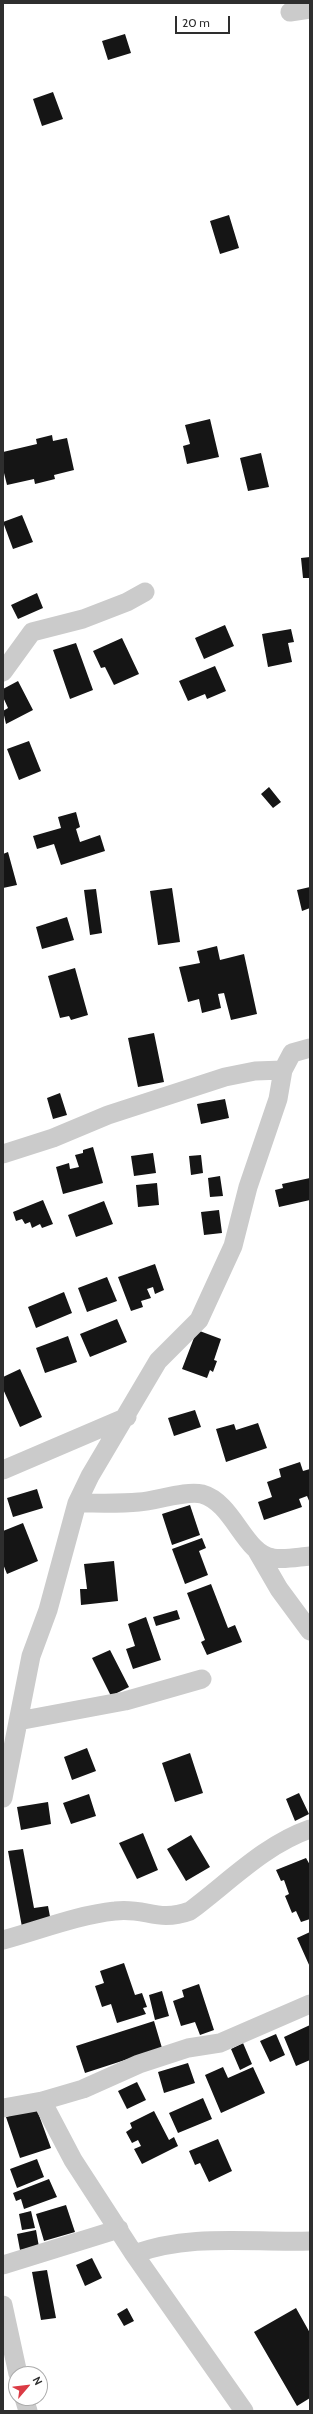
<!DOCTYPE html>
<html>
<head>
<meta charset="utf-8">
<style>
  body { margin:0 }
  #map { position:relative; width:313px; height:2414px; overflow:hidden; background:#fff; font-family:Cabin,sans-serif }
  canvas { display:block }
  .frame { position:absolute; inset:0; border:4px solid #2e2e2e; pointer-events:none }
  .north { position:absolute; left:8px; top:2366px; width:40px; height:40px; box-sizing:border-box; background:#fff; border:1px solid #ababab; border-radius:50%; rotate:62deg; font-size:11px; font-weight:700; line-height:16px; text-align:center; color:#2e2e2e }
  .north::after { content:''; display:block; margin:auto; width:14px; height:18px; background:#db3b45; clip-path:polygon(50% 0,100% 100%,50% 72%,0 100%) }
  .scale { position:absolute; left:175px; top:16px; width:55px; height:18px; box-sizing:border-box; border:2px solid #2e2e2e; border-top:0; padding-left:5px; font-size:12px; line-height:14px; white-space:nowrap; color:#2e2e2e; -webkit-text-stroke:3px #fff; paint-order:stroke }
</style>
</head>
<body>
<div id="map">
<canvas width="313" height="2414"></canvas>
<div class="frame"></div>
<div class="north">N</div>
<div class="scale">20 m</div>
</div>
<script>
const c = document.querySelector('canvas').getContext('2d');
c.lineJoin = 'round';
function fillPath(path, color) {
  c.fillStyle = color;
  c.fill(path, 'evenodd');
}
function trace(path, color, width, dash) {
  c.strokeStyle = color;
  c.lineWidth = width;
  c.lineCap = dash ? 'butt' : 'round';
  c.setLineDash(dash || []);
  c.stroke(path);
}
const building = new Path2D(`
  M125,34l6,19 -23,7 -6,-19z
  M53,92l10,27 -21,7 -9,-27z
  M229,215l10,33 -19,6 -10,-33z
  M210,419l9,38 -32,7 -4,-18 7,-2 -5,-19z
  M52,435l1,6 14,-3 7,32 -20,5 1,4 -20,5 -1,-5 -27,6 -4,-16v-17l34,-8 -1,-5z
  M261,453l8,34 -21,4 -8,-33z
  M22,515l11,27 -20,7 -10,-27z
  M310,557v21h-7l-2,-20z
  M37,593l6,15 -25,11 -7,-14z
  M225,625l9,21 -30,13 -9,-21z
  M291,629l3,13 -6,1 4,19 -24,5 -6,-33z
  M122,638l17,36 -25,11 -9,-18 -4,1 -8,-17z
  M76,643l17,47 -23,9 -17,-49z
  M215,666l11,25 -19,8 -2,-5 -17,7 -9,-20z
  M18,681l15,29 -27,14 -3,-13 5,-3 -5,-11v-8z
  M29,741l12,30 -22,9 -12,-31z
  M269,787l12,15 -8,6 -12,-14z
  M76,812l4,15 -4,2 4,13 20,-7 5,16 -44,14 -7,-21 -17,5 -4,-13 28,-8 -3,-11z
  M8,852l9,33 -14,3v-34z
  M310,887v21l-8,3 -5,-21z
  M172,888l8,54 -22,3 -8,-54z
  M96,889l6,44 -12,2 -6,-45z
  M67,917l7,23 -32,9 -6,-22z
  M217,946l3,14 24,-6 13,60 -26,6 -7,-27 -6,1 3,14 -19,5 -3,-14 -11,3 -9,-35 21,-4 -3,-12z
  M75,968l13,47 -17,5 -2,-4 -9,2 -12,-42z
  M154,1033l10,49 -26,5 -10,-49z
  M60,1093l7,22 -14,4 -6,-21z
  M225,1099l4,19 -28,6 -4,-20z
  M93,1147l10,36 -40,11 -7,-27 13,-4 1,6 9,-2 -4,-12 8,-2v-3z
  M153,1153l3,20 -22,3 -3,-20z
  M201,1155l2,18 -12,2 -2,-19z
  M220,1176l3,20 -13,1 -2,-19z
  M310,1178v22l-31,7 -4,-17 8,-2 -1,-4z
  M157,1183l2,22 -21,2 -2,-22z
  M43,1200l10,24 -11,4 -2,-4 -8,4 -2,-6 -5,2 -3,-5 -6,2 -3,-9z
  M104,1201l9,23 -37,13 -8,-22z
  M219,1210l3,23 -18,2 -3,-23z
  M155,1264l9,26 -9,4 -2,-7 -6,2 4,9 -10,3 2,6 -12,4 -13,-34z
  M107,1277l10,24 -30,11 -9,-24z
  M64,1292l8,21 -36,15 -8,-21z
  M117,1319l10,23 -37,15 -10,-23z
  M197,1330l24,9 -7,21 3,1 -4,11 -3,-2 -3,8 -25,-9z
  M68,1336l9,26 -32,11 -9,-25z
  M20,1369l22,48 -22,10 -17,-38v-12z
  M195,1410l6,17 -27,9 -6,-18z
  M258,1423l9,25 -41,14 -10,-33 18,-5 2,6z
  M300,1462l3,9 7,-2v34l-3,-7 -8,3 3,8 -38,13 -6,-18 14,-5 -5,-15 14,-5 -2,-8z
  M37,1489l6,19 -30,9 -6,-19z
  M190,1505l10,30 -28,10 -10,-31z
  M23,1523l15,38 -31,13 -4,-10v-33z
  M202,1538l4,10 -7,3 9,24 -23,9 -13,-35z
  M114,1561l4,40 -37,4 -1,-16h7l-3,-25z
  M211,1584l17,44 7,-3 7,17 -35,13 -6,-13 4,-2 -18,-47z
  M177,1610l3,9 -24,7 -3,-9z
  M146,1617l15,43 -28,9 -7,-20 9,-3 -7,-22z
  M110,1650l19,37 -18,9 -19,-38z
  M87,1748l9,23 -24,9 -8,-23z
  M190,1753l13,40 -28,9 -13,-39z
  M299,1793l10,21 -14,7 -9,-22z
  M89,1794l7,22 -25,8 -8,-21z
  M48,1802l3,22 -30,6 -4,-23z
  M143,1833l15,37 -21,9 -18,-36z
  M191,1835l19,32 -24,14 -19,-32z
  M23,1849l11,59 14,-2 3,16 -29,5 -14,-76z
  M306,1858l4,7v54l-9,3 -5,-11 -4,2 -7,-17 4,-2 -5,-14 -3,1 -5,-11z
  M310,1932v35l-13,-29z
  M124,1963l11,32 7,-2 5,14 -4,1 3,6 -29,9 -6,-19 -9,3 -7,-21 9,-3 -4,-12z
  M199,1984l15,46 -14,5 -5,-13 -14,4 -8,-25 11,-4 -2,-7z
  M162,1991l7,25 -14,4 -6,-25z
  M154,2021l8,27 -77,25 -9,-27z
  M310,2025v35l-14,6 -12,-29z
  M276,2034l9,21 -15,7 -10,-21z
  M243,2043l9,21 -12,6 -9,-21z
  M188,2063l7,20 -31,10 -6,-21z
  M223,2067l5,11 25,-11 12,26 -44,20 -16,-38z
  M137,2082l9,18 -19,9 -9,-18z
  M203,2098l9,21 -34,14 -9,-20z
  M36,2107l15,41 -31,10 -14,-41z
  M154,2111l15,29 5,-3 4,9 -36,18 -8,-15 7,-3 -3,-6 -6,3 -6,-11 6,-4 -2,-5z
  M218,2139l14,32 -23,11 -9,-19 -5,2 -6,-14z
  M37,2159l7,18 -27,11 -7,-19z
  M49,2179l8,18 -33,12 -3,-10 -5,2 -3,-8z
  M66,2205l9,27 -31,9 -8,-27z
  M31,2211l4,17 -13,2 -3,-16z
  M36,2230l3,17 -19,3 -3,-16z
  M92,2258l10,20 -17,8 -9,-21z
  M47,2270l9,48 -15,2 -9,-48z
  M127,2308l7,13 -10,5 -7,-12z
  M296,2308l14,25v65l-13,8 -43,-74z`);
const minor = new Path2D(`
  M290,12l20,-3
  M3,672l29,-40 51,-13 44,-17 18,-10
  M3,1154l50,-16 55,-23 117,-38 30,-6 28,-1
  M3,1470l124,-53
  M77,1503c21,0 42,1 62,-1 17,-1 47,-12 63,-8 32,9 42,60 71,64 12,2 25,-1 37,-2
  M257,1551l22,38 31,42
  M18,1721l107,-20 77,-22
  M3,1798l28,-142 17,-46 29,-107 13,-27 68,-115 41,-41 34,-74 15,-59 30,-88 5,-29 9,-17 18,-5
  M3,1940c37,-10 74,-25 112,-29 31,-4 42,12 75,0 39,-29 74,-66 120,-82
  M42,2101l41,-12 56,-25 49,-16 32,-5 90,-39
  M3,2108l39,-7 31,59 61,94 110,157
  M134,2254c57,-21 117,-11 176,-13
  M3,2265l116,-36
  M3,2305l15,69
  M24,2398l4,13`);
fillPath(building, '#151515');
trace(minor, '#cbcbcb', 19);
</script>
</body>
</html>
